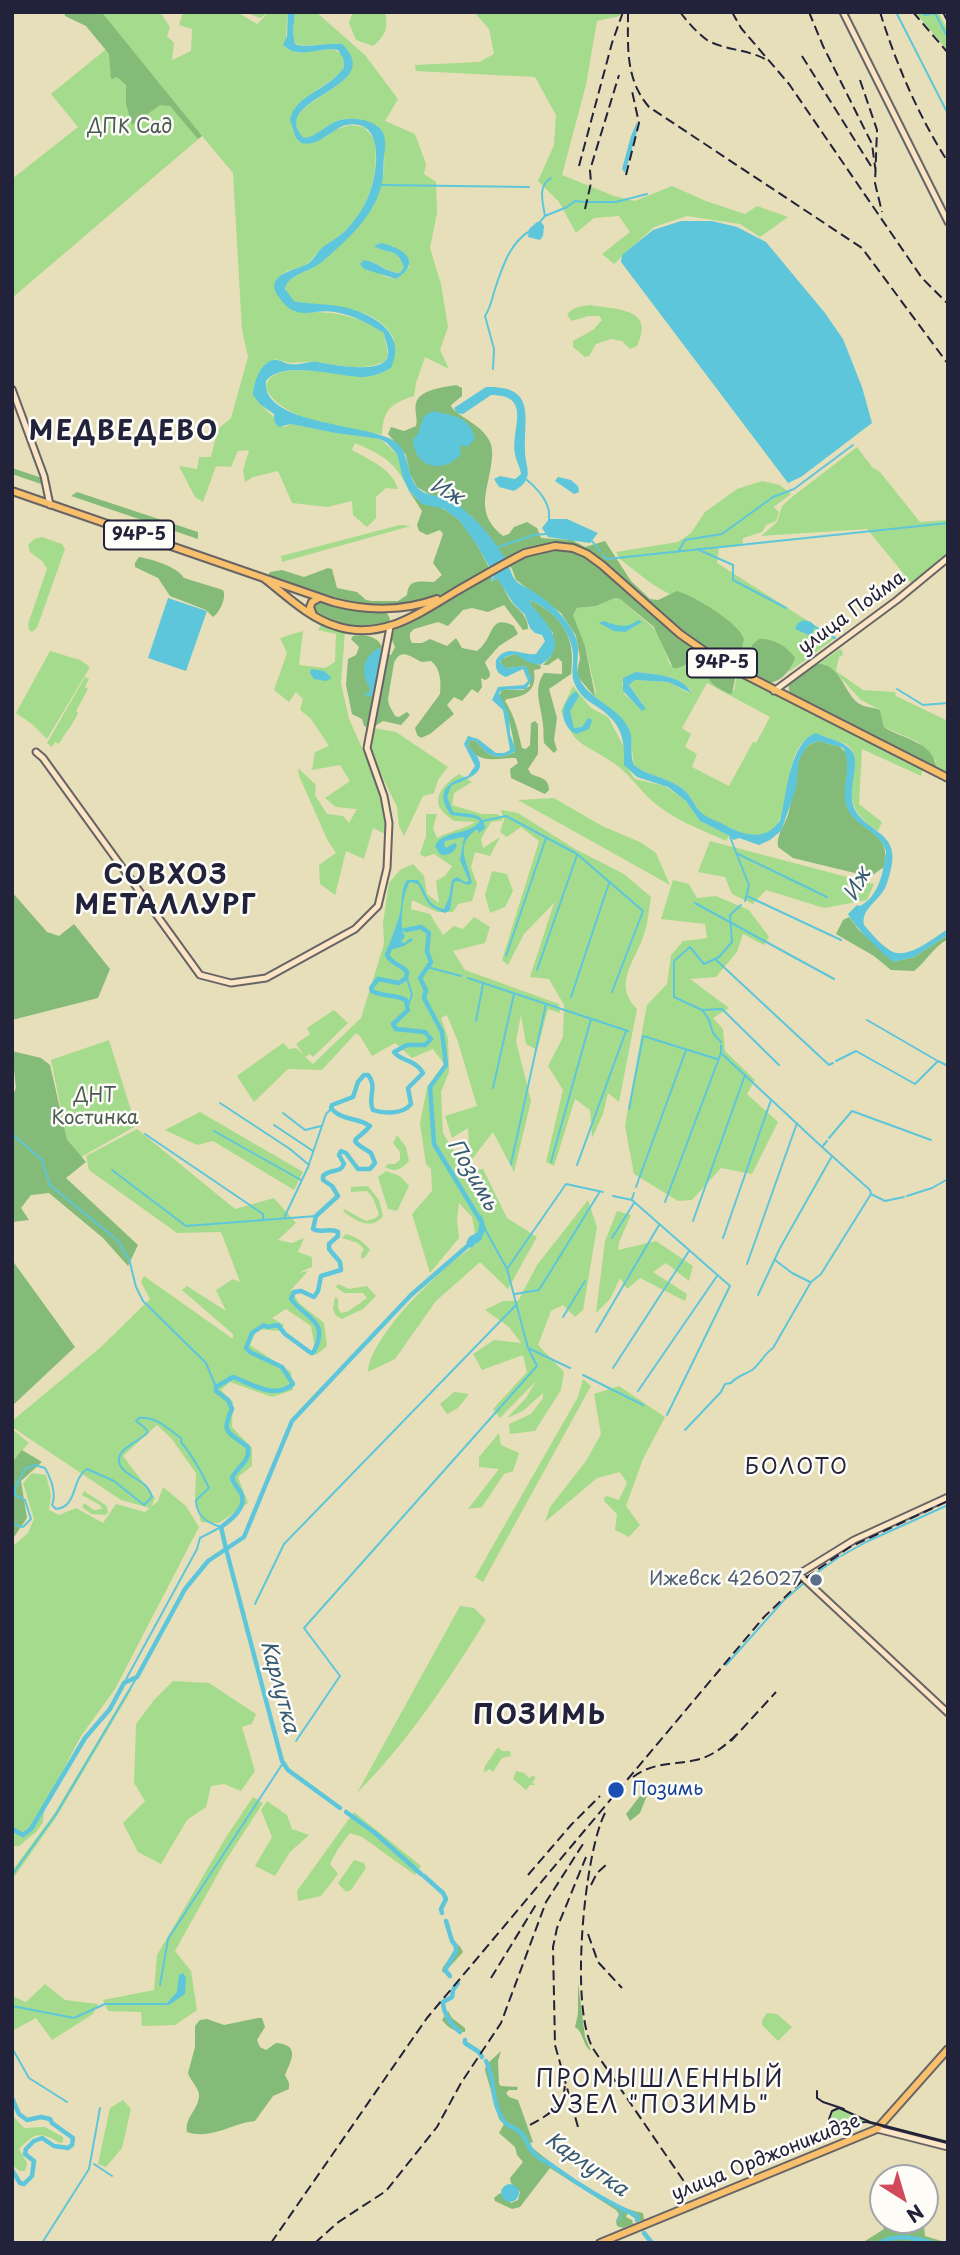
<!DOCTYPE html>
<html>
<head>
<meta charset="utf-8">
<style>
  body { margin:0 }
  #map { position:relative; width:960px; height:2255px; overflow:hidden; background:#e7dfb9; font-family:"Playpen Sans",sans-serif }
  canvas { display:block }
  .frame { position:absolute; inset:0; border:14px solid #22223b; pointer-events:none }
  .north { position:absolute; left:869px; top:2164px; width:70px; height:70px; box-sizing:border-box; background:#fdfcf7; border:2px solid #a5a5ac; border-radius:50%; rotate:143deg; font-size:19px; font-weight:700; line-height:28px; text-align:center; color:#22223b }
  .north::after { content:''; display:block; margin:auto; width:24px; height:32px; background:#d1495b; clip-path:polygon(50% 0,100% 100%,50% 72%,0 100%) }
</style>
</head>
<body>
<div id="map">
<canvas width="960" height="2255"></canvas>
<div class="frame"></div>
<div class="north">N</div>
</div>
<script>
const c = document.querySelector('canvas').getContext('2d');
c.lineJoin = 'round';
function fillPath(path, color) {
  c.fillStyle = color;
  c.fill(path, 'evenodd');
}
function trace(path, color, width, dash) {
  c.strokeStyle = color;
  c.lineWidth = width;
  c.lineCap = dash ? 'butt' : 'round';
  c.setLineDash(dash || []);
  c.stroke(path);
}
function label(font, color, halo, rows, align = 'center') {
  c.font = font + ' "Playpen Sans",sans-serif';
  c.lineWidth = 5;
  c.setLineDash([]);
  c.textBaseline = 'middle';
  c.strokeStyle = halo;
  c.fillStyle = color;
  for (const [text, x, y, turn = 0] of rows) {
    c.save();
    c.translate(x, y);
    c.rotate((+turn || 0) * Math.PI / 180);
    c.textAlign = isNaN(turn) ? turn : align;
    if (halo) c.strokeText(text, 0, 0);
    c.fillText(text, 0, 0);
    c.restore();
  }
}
const green = new Path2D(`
  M101,12h59l10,15 -3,9 7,7 -2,17 19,-9 1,-22 -13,-4 4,-13h54l20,12 11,-11 -8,5 -15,-6h43l-3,36 12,5 35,-4 10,5 2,13 -2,4c-12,13 -41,25 -48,40 -2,4 -1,12 -2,17l9,15 24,-5 9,-8 16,-5 14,2 11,13c3,33 -4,64 -28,89 -7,8 -17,13 -26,20 -5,4 -9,11 -14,15 -12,7 -26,4 -30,19 -5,13 10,22 19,29 38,0 54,0 88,21l4,22 -3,6c-23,12 -47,3 -71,1 -17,-1 -19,4 -38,-3l-11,5 -12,25 8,16 23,22 7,-3 44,9 45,6 17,15 9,30c-14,-25 -26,-30 -51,-41l-3,7c18,10 40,19 46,39l-12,-1 -10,9v21l-9,9 -14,-12 -1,-14 -25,6 -35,-4 -14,-32 -25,6 -8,5 -2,-11 6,-21 -11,1 -7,16 -15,-1 -13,36 -8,-5 -16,-31 18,3 2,-12h12l7,-28 13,-11 17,-61 -6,-27 -9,-157 -31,-37 -190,162v-119l66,-52 -27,-33 70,-57z
  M295,12h21l49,43 33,44 -13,22 30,13 11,30 -2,10 12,8 1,31 -7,35 11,36 7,43 -8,23 9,19 -24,-12 -9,26 -2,13c-22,7 -31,13 -32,38 -31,-3 -105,-14 -116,-47 3,-30 79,-10 99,-10 9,-1 19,-4 26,-9l3,-29c-18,-37 -67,-30 -100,-38 -5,-4 -11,-11 -7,-18 3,-7 23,-12 32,-19 5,-4 10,-10 15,-15 40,-34 62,-69 44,-122 -16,-8 -33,-13 -49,-2 -9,6 -14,12 -25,13 -35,-35 56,-43 46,-80 -2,-6 -4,-9 -9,-14 -14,-2 -34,5 -46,-1l-2,-11zM393,246l17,20 -14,13 -10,-2 -25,-13 4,-4c12,1 21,12 35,13l4,-6c-5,-13 -12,-18 -26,-18z
  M353,12h32c4,16 0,24 -12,34l-17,-6 -7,-17z
  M474,12h147l-1,4 -23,5 -11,64 -24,90 52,21 21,5 37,-15 34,15 39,13 12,-8 31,11 -28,20 -20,-13 -53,-8 -33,11 -40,37 -12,-10 28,-22 -11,-16 -25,2 -18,15 -17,-31 -21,-21 16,-36 2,-30 -21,-38 -119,-6 -1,-6 64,-3 15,-8 -5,-25z
  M915,12h23l10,19v20z
  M590,305c26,5 66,2 47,41l-7,3 -8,-8 -11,-2 -15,5 -7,12 -4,1 -12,-10v-6l20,-11 9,-10 -3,-4h-11l-16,5 -5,-6c4,-7 14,-9 23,-10z
  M857,447l15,20 8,5 40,50 28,-2v32l-36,32 -45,-55 -106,7 16,-14 5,-16 10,-9z
  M762,481l18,4 11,9 -17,13 5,5 -3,9 -10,4 -4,7 -19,6 -1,8 -23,2 -2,15 116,74 1,2 -44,32 -53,-18 -56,-52 -29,-17 -31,-24 -5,-8 62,-10 13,-9 14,-21 32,-23z
  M400,525l11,1 -129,36 -1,-6z
  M42,537l20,7 3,5 -28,79 -5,4 -3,-2 -1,-6 19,-55 -4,-7 -13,-10 -2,-7 6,-6z
  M615,598l5,1 37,32 13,34 10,3 15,-10c14,7 26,22 39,33l3,-16 186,93 -2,8 -59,-27 -3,55 23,18 -4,9c-52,-32 -7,-67 -31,-86 -4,-3 -24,-8 -31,-12 -4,3 -10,5 -13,9 -26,26 -3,117 -68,88 -10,-5 -26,-10 -34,-17 -7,-7 -10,-18 -19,-25 -15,-11 -33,-11 -48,-23l-5,-37 -16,-17 -19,-15 2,-3 -11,-47 -12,-31 4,-7 19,-2zM636,672c18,2 44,3 55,19l-2,2 -21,-11 -33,-2 -6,5 14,19 -5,2 -14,-12 -2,-11zM707,683l63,34 -14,26 -3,-1 -24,44 -37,-19 5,-13 -12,-7 6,-13 -9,-6z
  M323,622l22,10 -4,51 8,36 19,42 13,41 6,33 -14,-7 -9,31 -18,-8 -11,44 -15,-11 -1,-19 17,-12 -8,-12 -29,-65 -1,-8 18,17 -1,10 12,19 16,2 6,7 8,-14 -21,-2 -11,-9 25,-17 -10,-16 -28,5 3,-18 14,-6 -18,-27 -11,-9 3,-11 -7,-7 -7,10 -15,-12 13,-37 -7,-15 23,-7 -4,34 26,3 10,-6 1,-28 -18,-4z
  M840,649l2,1 1,5 -4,2 -3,14 27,19 32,2 1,4 52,25v54l-13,-6 1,-8 -18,-19 -34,-15 -4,-17 -19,-10 -24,-26 -35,1z
  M50,651l30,9 10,7 -43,72 -15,-15 -16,-11z
  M85,677l4,2 -4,8 3,2 -12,22 2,2c-5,12 -14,21 -19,31l-4,-2 -3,5 -5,-4z
  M573,686l18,22 17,9 18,34 -2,12 11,16 30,7 20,14 16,22 28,13 -3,6c-26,-12 -54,-22 -75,-41 -13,-12 -24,-29 -39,-38 -28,-19 -38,-15 -51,-51z
  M373,728l23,4 52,35 -10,13 -4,13 -11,3 -19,40 -5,-10 -2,-19 -27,-56z
  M459,774l13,8 -18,11 -2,12 30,9h16l5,6 -12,2 -10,17 2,9 17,-11 -10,19 -15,-4 -4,15 6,17 -5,17 -14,3 -5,8h-16l-25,-12 -1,9 19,5 13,21 11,-9 9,3 11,-12 16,10 -5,16 -32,8 12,19 94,34 1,9 -12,-4 -11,41 -11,-6 -5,-29 -5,26 15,60 -17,71 -21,-40 -23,30 -2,-34 -16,10 -7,-22 32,-10 -19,-64 -11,-27 -6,3 7,20 1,34 -8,20 2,41 23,37 17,-1 24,49 30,19 -29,52 -28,-27 -44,39 -41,58 -27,13c2,-37 77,-108 109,-128l-5,-27 -13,-14 -2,17 2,18 -29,35 -18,-59 20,-23 -1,-22 -5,-5 -6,-40 7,-37 17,-23 -11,-15 -21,9 -17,-15 -23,13 -12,-20 -4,-3 -34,37 -34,-1 -34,33 -17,-26 46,-33 6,6 7,-1 8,7 -8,-11 14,-10 -3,-6 27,-18 14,13 -35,34 -3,-3 -5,3 8,7 48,-46 23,-74 -1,-21 6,-40 11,-13 13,-6 11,12 3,18 12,9 -3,-22 9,-5 7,-10 -18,-12 -10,3 -4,-3 6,-18v-22h11l-4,14 4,10c9,-5 32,-11 38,-16l-21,-1c-4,-3 -11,-8 -14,-13 -7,-14 8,-27 19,-34z
  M554,798l48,28 38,16 16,11 14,32 -152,-85z
  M501,810l17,3 57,36 49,25 27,23c-2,12 -3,24 -6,34 -8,29 -34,52 -8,78l-18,93 -11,-9 -5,21 -11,24 -2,-28 -15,-11 -21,67 -8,-4 17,-72 -15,-24 15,-29 1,-32 -15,-26 -19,-2 24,-74 -30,31 -16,31 -6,-5 37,-119 -18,-14 -14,10 -7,-5 4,-12z
  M710,841l164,43 -7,16 -43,8 -58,-18 -13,14 -21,-10 -7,-17 -27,-5z
  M492,871l15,3 6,17 -8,16 -15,6 -5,-18z
  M673,880l16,4 8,14 19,-2 33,14 20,27 -5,8 -21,-11 -6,18 -21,25 -26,2 39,29 -16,10 10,11 2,22 30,29 -8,14 31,28 -26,52 -31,-6 -29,32 -14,1 -44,-27 -9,-48 22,-121 20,-21 4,-29 12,-14 24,-3 -2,-14 -44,-5z
  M109,1040l27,86 -55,31 -14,-19 -16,-78z
  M200,1112l103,60 -9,18 -81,-49 -16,4 -32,-15z
  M137,1129l98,80 39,-11 22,25 -18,17 14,3 12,-5 -6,14 14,5v10l-14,6 10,-2 -17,19 8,13 25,20 3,23 -11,9 -5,-29 -25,-17 -14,9 12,7 -4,6 -23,-2 -7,16 41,27 2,18 -21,7 -42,-15 -9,8 12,12 -1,25 20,21v18l-14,11 10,26 -29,20 -18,-1 -6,-26 1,-23 -25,-35 -14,-13 -34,31 32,42 -4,9 7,-6 5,-14 23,19 13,21 -84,162 -34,47 -21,40 6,-8h3l-25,41 -1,13 -7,10 -17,14h-7v-299l16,-14 6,-14 -11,-36 9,-10 14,2 5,20 -2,15 10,5 17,-7 27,15 13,-19 29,8 5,-4 -29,-8 -109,-73v-6l89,-74 49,-48 -9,-17 3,-6 89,63v-5l-51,-44 5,-4 39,25 -10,-21 17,-11 7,3 -19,-50 -44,1 -88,-63 -3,-14z
  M397,1135l9,12 3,14c-8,8 -13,12 -24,6l3,-3h7l5,-4v-8l-7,-9z
  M386,1171l14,5 9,10 -12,25 -9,-2 -10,-32z
  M368,1186l11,14 4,16c-12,15 -27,5 -40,-5l1,-2 22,12 10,-3 3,-4 -6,-16 -6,-7 -16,1v-5z
  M588,1200l9,27 -14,83 -8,7 -12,-12 -12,6 -13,34 26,27 -3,18 -26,41 -25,3 -1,-10 22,-10 12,-16v-5l-20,18 -16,7 19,-20 10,-17 -36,37 -7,-9 34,-37 -4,-17 -41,15 -9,-16 21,-14 27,3 -12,-16 -24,-17 18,-9h15l19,-36z
  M617,1211l14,4 -12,27 -1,8 38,-9 37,25 -4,15 -23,-18 -13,9 34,22 -2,7 -45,-23 -13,11 -7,-11 -10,21 -14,14 9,-72z
  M346,1234c11,3 17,7 24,16l-5,7 -4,2v-5l3,-5 -6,-6 -16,-5z
  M338,1284l11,5 18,-3 9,10 -13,13 -21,10 -6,-3 -3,-7 2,-12 3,2v9l3,5 8,-2 18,-13 -4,-5h-19l-8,-6z
  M583,1379l8,7 -108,196 -8,-5 103,-180z
  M619,1386l46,31 -22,42 -17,47 14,19 -11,12 -14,-7 2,-16 -12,-12 -1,-4 3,-2 12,4 8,-17 -7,-11 -23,6 -52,44 5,-15 36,-46 15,-27 -7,-40z
  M454,1392l15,2 -11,14 -11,6 -7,-10z
  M12,1429l17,14 -17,18z
  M499,1433l2,12 18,8 -6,18 -9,3 -22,33 -14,2 31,-40 -20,-2v-10z
  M84,1491l23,15 1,6 -2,3 -15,-1 -9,-7 2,-4 10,7 8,-1 -2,-4 -18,-10z
  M460,1606l14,2 12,12c-38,61 -78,122 -129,173z
  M173,1681l36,2 47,31 -4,10 -10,3 13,44 -14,20 -17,-7 -13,2 -5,21 -19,13 -26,44 -23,-12 -15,-29 22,-22 -11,-18 2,-59 18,-24z
  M132,1689l-75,127 -45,64v-9l42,-57 74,-124z
  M498,1747l4,4h8l1,5 -9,2 -9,14 -4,-3 -5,4 1,-7z
  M516,1771l8,2 5,5 5,-3 1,4 -3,3 4,3h-6l-4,5 -13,-11z
  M253,1797l10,6 -39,60 -49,88 16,20 6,39 -22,15 -33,1 -1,-14 -33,-1 -5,-11 51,-10 3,-35 69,-118z
  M267,1801l20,14 5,14 17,6 -19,17 -15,24 -20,-10 17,-29 -11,-27z
  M354,1812l67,54 -6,9 -53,-38 -12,-4 -12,16 -8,15 8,10 -17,22 -23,5 -1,-10z
  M354,1860l10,3 2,5 -15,22 -5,2 -8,-9z
  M45,1984l20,16 33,4 -5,10 -41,26 -16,-22 -24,13v-12l3,-2 -3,-2v-19l14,6z
  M767,2013l10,1 15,13 -14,14 -16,-16v-5z
  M123,2100l8,9 -9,39 -16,19 -8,-3 12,-56z
  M840,2109l34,14c-4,-1 -8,-2 -12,-2 -7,1 -11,6 -17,8 -13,4 -18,-9 -12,-19z
  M12,2115l12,13 21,-1 18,10v5l-3,1c-21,-12 -24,-11 -41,6l8,14 -2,8h-5l-8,-6z`);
const forest = new Path2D(`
  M64,12h37l3,3 98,121 -4,3 -28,-33 -10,-1 -28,20 -6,-21v-19l-9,-8 -6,2 -2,-25 -23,-28 -21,-10z
  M456,385l6,3v8l-11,9 1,3c13,13 31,17 39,36 2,8 1,15 0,22 -5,30 -15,48 12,70l6,-2 5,-7 13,-5 10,6 4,10 31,2 13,7 20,-6 26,40 19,18 8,1 19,-9c17,5 61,31 67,48l-12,54 -2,1c-16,-8 -23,-10 -23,-29 -20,-14 -17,5 -34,3l-19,-41 -34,-28 -5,-1 -19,8 -19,2 -4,7 12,31 10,49 -1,1 -15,-18 -2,-6 3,-14 -4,-22 -15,-23 -45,-33 -4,-11 -40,-52 -20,-16 -18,-4 -17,-10 -7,-13 -4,-19 -18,-21 3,-7 13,4 12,-5c2,-8 -2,-16 0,-23 4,-14 29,-16 40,-18z
  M12,468l30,10 2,7 -32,-11z
  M409,491c17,19 20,10 38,20 21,12 32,38 43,58l-55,29 -54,9 -27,-3 -34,-9 -52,-19 2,-4 12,-2 22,7 24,-9 4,1 5,19 20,4 9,8 6,1h26l9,-6c1,-17 14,-13 27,-13l8,-7 -9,-12 10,-29 -3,-4 -13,5 -8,-4 -2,-6 5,-14z
  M77,492l121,40v7l-127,-43z
  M139,557c15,3 37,9 45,21l39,12c4,7 -3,22 -10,27l-7,-7 -36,-14 -12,-18 -23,-11v-4z
  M493,574l-2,8 6,-4c6,7 10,19 16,26 8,8 15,13 15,25l-5,1 -19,-25 -16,7 -16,-4 -9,2 -15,16 -10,-4 -24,7 -4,4v6l2,4h10l8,-4 17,7 9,-8 6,10 15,3c18,-13 11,-38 37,-25l4,8 -19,12 -14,16c1,6 11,14 0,18l-4,-2 1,9 -4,6 -6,-4 -10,12 -8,-4 -7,8 7,9 -24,20 -9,4 -4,-3 -2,-7 25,-34c1,-12 1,-25 -9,-33l-9,1c-10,-4 -21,-16 -28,1l-6,36 1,6 6,11 4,1 8,-5 3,3 -9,10 -18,-4 -11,7 -8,-2 -2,-7 -10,-5 -6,-29 2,-26 8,-4 3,-8 -8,-8 2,-3c13,-3 30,2 30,16l8,3 4,-8 -4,-9 4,-9z
  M319,600l37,10 31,3 3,6 -1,5c-27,6 -52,5 -75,-12v-9z
  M530,600c33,16 46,37 41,74l-22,15 8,29 -3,22 3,10 -3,3 -10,-10c-1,-6 0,-12 -1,-18 -1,-18 -11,-35 1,-52l18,1v-12l-4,-4 -10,7h-5l8,-9 2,-23 -22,-28z
  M759,639c14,-1 28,7 36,19 -4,12 -16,28 -31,24 -5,-1 -11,-6 -16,-8l4,-29z
  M515,654l26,12 -1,3 -6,1c3,21 -8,26 -27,29l-2,2c10,15 13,31 17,47l4,1 4,-4 1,-22 4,-2 3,3v30l-10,15 3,5c9,4 18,4 18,16l-4,4 -34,-16 -1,-9 8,-6 -2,-5c-19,-1 -35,8 -48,-12l2,-6 6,1c11,15 21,20 39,11 -2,-19 -7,-39 -16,-56l3,-6h21l7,-4 -4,-20 -20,2 -5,-3v-6z
  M817,664c23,-1 26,27 41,39 7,5 15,4 22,7l4,17c18,12 48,14 52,39l-3,1 -143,-72 -2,-12z
  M819,741l21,6 7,7v53c5,5 10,13 15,17 17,15 27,17 22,43l-10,7 -7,2 -74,-18 -15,-11c-2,-11 6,-21 10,-32 7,-22 4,-52 20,-70z
  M12,892l35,40 12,4 15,-12 36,45 -12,29 -86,22z
  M849,917l9,12 36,33 20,-5 34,-22v4c-15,8 -21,22 -34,32l-23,-1 -17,-14 -38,-22 7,-14z
  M12,1051l29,7 9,7 17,74 19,23 -20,16 72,67 -10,21 -25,-28 -54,-45 -18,2 -10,13 8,12 -17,2v-125l4,-9z
  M12,1260l63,87 -63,59z
  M22,1450l20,12 -21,19 6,37 -15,22v-78z
  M644,1791l4,2 -8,20 -10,8 -4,-7z
  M459,1945l4,7 -19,21 -2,-2 1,-4z
  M578,1983l7,54 6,14c-9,-6 -7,-19 -16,-24l3,-13z
  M448,2011l4,7 13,10v4c-10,0 -17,-4 -23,-12z
  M258,2018h4l3,9 -8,13 3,7 6,3 10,-7c24,2 16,16 9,32l4,8v6l-16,7 -18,25c-23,2 -43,19 -68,11 -3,-14 13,-24 12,-38 -1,-7 -9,-14 -11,-21l7,-26v-21l5,-6 7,-1 17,6z
  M501,2051l-3,10 1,23 2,2 17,1 -1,3h-8l-3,3 3,4 9,3 15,42 -5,2c33,27 74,61 115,69l1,7 -6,1 -10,-8 -2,4 6,3 1,4 -10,4 -6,-2 -1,-5 3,-7 -3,-4 -66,-42 -30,39 -8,2 -17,-8 -1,-3 6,-5 11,10 7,-3 2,-8 -9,-9 -1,-5 13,-16 -6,-7 -2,-8 -16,-14 5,-9 -5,-5 -14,-49 1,-5z
  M878,2214h5v6h12l1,5 9,9h4l11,-10 4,2 1,10 23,7h-86l22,-14z`);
const water = new Path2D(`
  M288,12h7l-2,20 2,12c12,5 32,-2 47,0 47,45 -77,54 -38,94 14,-2 20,-12 33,-17 14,-5 41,-2 47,14 2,7 1,14 0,21 -1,9 0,18 -2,27 -7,33 -36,58 -60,79 -12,10 -34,12 -37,27l9,12c16,4 32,2 49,6 29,6 65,26 48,61 -8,5 -17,8 -26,9 -24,1 -82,-18 -99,4 -5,46 109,42 131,62 14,13 9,35 23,47 9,7 20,5 30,9 7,3 15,12 21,17 12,11 25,27 33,41 5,7 7,18 12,24 5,5 13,7 18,11 17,11 31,24 40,42 9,16 -1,32 6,46 11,21 39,27 49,49 5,11 0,25 5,36 15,12 34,12 49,24 9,7 12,20 20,25 5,4 14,7 20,10 20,11 42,19 57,-4 7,-25 9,-78 36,-87 11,6 31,8 37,20 7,13 -7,39 2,57 12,22 42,22 37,54 -2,9 -4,19 -8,26 -8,13 -23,20 -20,35 7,8 15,18 24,24 17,14 45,-11 60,-20v6l-34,22 -20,5c-10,-6 -42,-38 -46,-48l9,-9 3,1c19,-9 24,-36 26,-55 -6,-21 -34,-25 -40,-46 -5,-19 7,-39 -3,-57l-24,-7 -11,4 -9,15 -3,29 -15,42 -11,9 -11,5 -20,-7 -6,2 -3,-4 -30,-15 -14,-20 -18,-14 -31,-10 -13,-12c1,-26 -2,-41 -25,-57 -8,-5 -16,-10 -21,-18 -9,-15 -4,-21 -5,-37 -3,-24 -20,-43 -43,-53l1,5c15,17 41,42 9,60l-12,-3 -13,-8 -10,3 -5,5 6,6 20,-2 6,13 -6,10 -24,1 -3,3 10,22 1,19 6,17c-18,11 -29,5 -40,-10l-6,-1 -2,6c3,4 10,9 11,14 7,15 -19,21 -28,26l-4,11 6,15c13,3 30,-2 32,16l-6,5 -2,-4c-24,17 -9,32 -5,54l-4,2 -10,-4 -4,1 -4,28 -5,3c-20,-7 -18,-13 -27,-29l-8,-2c-7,10 -9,35 -8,46l9,2 -9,1 3,5 -4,6 4,1 5,-5 3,2 -9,6 -17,5c4,-13 10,-25 13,-38 3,-12 0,-23 7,-33h11c10,13 7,25 26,29l5,-11 3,-18 5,-3 8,5 4,-1 -9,-21 4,-23 -19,4 -1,4 2,3 9,-5 2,2c-2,7 -9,12 -17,9l-5,-8c8,-17 35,-10 45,-25l-5,-3 -24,-3c-16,-22 -5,-33 17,-39l7,-10 -11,-22 4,-8 10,3 18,14h8l6,-3 -7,-40 -11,-10 6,-13 26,-2 4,-4 -5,-12 -17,8c-9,-3 -11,-8 -10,-17 13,-17 23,-4 40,-6l9,-13 -3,-6 -7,-2 -5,-5 -5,-13 -12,-12 -16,-25 -6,4 3,-7 -17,-30 -18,-25 -15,-11 -22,-5 -13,-13 -6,-13 -6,-24 -10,-11 -7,-4 -45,-6 -44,-9 -13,3 -4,-7v-6l-13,-9 -8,-10c0,-11 8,-34 21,-35 6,-1 10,4 16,4 9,2 18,-3 27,-2 13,2 68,14 71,-7 1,-6 -3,-16 -4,-22 -15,-9 -31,-18 -49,-21 -24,-4 -38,12 -57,-16 -15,-23 21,-26 31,-33 5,-4 8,-11 14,-16 8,-6 18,-11 25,-19 8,-9 16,-21 20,-31 8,-17 17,-66 -9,-72 -24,-6 -34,23 -58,18l-5,-5 -6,-18c4,-25 42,-32 54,-53l-1,-9 -5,-8c-20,-4 -38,11 -55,-5l4,-9z
  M637,122l1,6 -13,45 -3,-4 9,-33z
  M681,221h31l25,6 29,15 59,71 18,26 19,48 10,36 -71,54 -13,6 -167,-221 1,-7 31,-25z
  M537,222h4l3,4 -1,10 -3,4 -12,-3 1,-8z
  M381,243c23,5 42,19 15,36l-32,-10 -4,-5 4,-4c13,1 22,13 36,13l4,-6c-8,-21 -15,-12 -30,-21z
  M486,387c48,-1 39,25 39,60 -1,21 12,31 -11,44l-15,-4 -5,-8 6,-3 15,3 6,-5c-1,-8 -5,-13 -6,-20 -4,-26 18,-59 -24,-59l-28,19 -6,-1 -3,-5z
  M433,411c20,5 37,5 42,28l-8,8 -5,-2 -2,3 1,6c-19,22 -48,12 -48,-15l5,-5 6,-18z
  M558,477l13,3 7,6 1,6 -5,2 -19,-13z
  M549,519h18l31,14 -8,10 -42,-6 -6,-9z
  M168,598l39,13 -21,60 -38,-13z
  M638,620l4,2 -17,10 -11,-1 -15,-8 4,-2c13,4 23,9 35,-1z
  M804,620l7,2 4,4 -4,10 -16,-7 3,-6z
  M379,648l3,4 -9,43 -4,2 -6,-4h6l1,-5c-10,-15 -8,-31 9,-40z
  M311,669l13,2 8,7 -6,3 -12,-2 -4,-6z
  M636,672c16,2 48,3 55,21l-23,-11 -33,-2 -6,5 17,24 -4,2 -19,-20v-13z
  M576,691l3,5 -9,15 4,17 8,-1 6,-9 4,2 -3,9 -13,5c-18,-10 -16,-32 0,-43z
  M481,1214l5,14 -5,12 -10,8 -5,-5 3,-6 9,-5z
  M183,1973l3,5 -1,16 -16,11 -3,-1 11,-12 2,-17z
  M501 2193a9 9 0 1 1 18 0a9 9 0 1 1-18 0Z`);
const stream = new Path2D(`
  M896,12l52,102
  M922,12l3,3 10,-2 12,23
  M382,185l147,2
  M588,202h28l31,-8
  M545,216l22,-9 8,-6 10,1
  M539,223l6,-7c-2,-13 -8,-30 6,-38
  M493,369l1,-20 -9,-33c6,-9 7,-18 10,-27 7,-21 15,-47 35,-58
  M527,480c12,10 24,23 22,39
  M592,541l8,10
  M498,547l36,-12 12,-1
  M697,549l36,16v15l53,28
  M679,550l6,-10 37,-6 51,-37 21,-8 59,-44
  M603,555l4,4 341,-36
  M815,627l20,11
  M897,689l26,16 25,-2
  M483,821l23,-5 71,38 66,57 -31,81
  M730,837l19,48 -4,16
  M736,853l91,44
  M747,896l94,44
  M695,903l139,76
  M741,905l-11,10 2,27 -13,15 -15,7 -14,-17 -16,14v36l28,13 20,-1 57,56
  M506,956l40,-118
  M715,959l114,106 4,-2
  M427,967l34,9
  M537,970l40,-115
  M406,975l6,20 -4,10
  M468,978l160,53
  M571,997l38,-114
  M703,1011l6,9 4,13 8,9
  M867,1020l69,40
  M476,1021l7,-37
  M721,1053l101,94 5,-6
  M836,1061l20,-10 59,33 23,-23 10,5
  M493,1088l21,-94
  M220,1103l70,46 19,16 -25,53
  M629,1109l14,-73 74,23
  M283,1113l22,17 16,-4
  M274,1125l39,26
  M214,1131l87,49
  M12,1134l30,26 8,25 67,55 12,19 7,28 7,14 63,62 10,24
  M145,1134l118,80v6
  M829,1138l23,-27 79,29
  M822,1147l48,43 1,4 14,7 19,-4
  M551,1162l40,-143
  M309,1164l17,-50 5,-5
  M511,1164l35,-160
  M577,1165l49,-134
  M112,1170l74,56 130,-10
  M636,1187l50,-137
  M613,1196l19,4 98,86 -63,129
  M907,1196l25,-8 16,-9
  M632,1199l2,-6
  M665,1202l56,-149v-8
  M693,1221l52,-146
  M485,1229l22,40 21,79 42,20
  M612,1238l22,-35
  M723,1238l48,-138
  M775,1260l17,13 18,9
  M747,1264l50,-141
  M507,1269l59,-85 37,8
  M515,1294l24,-4 60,-97
  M758,1295l22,-47 52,-92
  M563,1317l22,-36
  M596,1332l63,-107
  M613,1368l76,-117
  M583,1375l60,30
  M638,1391l79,-115
  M685,1430l36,-38 4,-8 6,-1c6,-7 13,-8 21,-13 8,-6 13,-17 21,-22l38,-66 10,-8 50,-80
  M12,1524l11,3 8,-8 -6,-19 -10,-5v-7l10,-19 10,-4 10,3c6,11 12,25 7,37l4,4c22,-2 15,-30 31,-40l27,12 30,24 8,-8c-5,-19 -25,-18 -32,-32 -7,-16 20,-23 28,-33l-4,-5 -8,-6 3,-3c18,-2 29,11 43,21l-1,3c12,14 20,29 28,46l-13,12c0,16 11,23 25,27
  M841,1556l25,-14 82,-37
  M808,1579l31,-22
  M255,1604l29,-60 233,-240
  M726,1665l58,-65 20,-17
  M124,1683l73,-134 3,-11 21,-11
  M296,1741l44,-65 -36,-48 233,-262 -9,-18
  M12,1875l44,-61 81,-137
  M160,1985l8,-46 115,-176
  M12,2006l62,12 31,-14h61
  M12,2048l17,30 38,24
  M94,2164l18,12
  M619,2221l3,-11
  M911,2238l3,4
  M42,2243l47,-74 11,-61`);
const river = new Path2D(`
  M406,930l15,-3 8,6 -2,18 4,11 -11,16 6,12 -2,8 18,34 4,33 -16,22 4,57 48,79
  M340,1808l-52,-38 -6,-9 -56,-212 18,-12 48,-116 119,-126 60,-52
  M346,1812l29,21 46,41
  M12,1829l11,6 8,-6 54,-91 25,-29 14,-26 13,-6 48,-88 23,-28 18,-12 -5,-22c10,-7 27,-20 20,-34 -3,-5 -7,-9 -9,-15 6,-13 18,-15 16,-31 -19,-15 -28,-13 -16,-38l-4,-9 -12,-9v-4l17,-10c19,7 42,23 60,7l-11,-17 -32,-15 -4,-4 6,-15 12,-8 3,2 11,-2 7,9 26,19h2c18,-32 -7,-34 -22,-54l3,-7 7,-1 13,6 4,-6 3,-15 20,-6 -1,-8 -11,-13v-5l9,-8v-4c-8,-5 -17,2 -25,-3l3,-13 22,-20 -6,-10 -9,-6v-4c7,-8 17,-2 21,-12l-5,-9 2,-4 5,2 12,16h12l5,-6 -4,-10c-26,-16 -15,-10 -1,-27 -12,-9 -29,-5 -39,-18l1,-3 21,-8 5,-15 6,-7h4c10,11 -1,24 5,35 11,4 31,4 38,-6l-3,-16 15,-15c-8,-14 -23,-12 -29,-21l13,-7h18l6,-6 -6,-7 -29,-3 -3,-5 15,-14 -2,-10c-11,-6 -23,-3 -34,-9l-1,-3 7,-9 21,4 7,-5 1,-6c-5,-7 -16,-8 -20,-17l3,-7
  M424,1876l19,17 3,6 -5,10 1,4
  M446,1921l6,20 4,5v5l-11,19 5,6
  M458,1983l-5,7 -1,7 -9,5c0,11 9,24 17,30
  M465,2040v3l14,9 3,5
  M486,2061c9,16 5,35 13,51 7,17 12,12 22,21 7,6 6,15 15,22 5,5 12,7 18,12 26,19 53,35 83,49v4
  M12,2098l7,16 8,6 14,-3 9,2 2,4 21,15 -1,7 -4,3 -14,-2 -12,-8 -8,3 -8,8 -1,5 9,7 -2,15 -8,8 -4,-1 -8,-13
  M644,2233l8,10
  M879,2243c19,-10 35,-5 54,0`);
const secondary = new Path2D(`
  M843,12l105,210
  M12,389l32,87 6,29
  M774,691l123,-91 51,-42
  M36,752l7,6 157,217 31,8 35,-5 89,-49 23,-23 9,-38 2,-45 -5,-27 -17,-48 23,-121
  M948,1497l-94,43 -55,34 149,139
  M877,2129l71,18`);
const primary = new Path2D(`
  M12,491l321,111c34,9 71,9 104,-3
  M265,579c22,17 44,39 71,47 45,15 82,-12 119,-34 23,-13 46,-27 70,-39l30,-7 18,2 14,6 15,11 78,69 40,28 228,116
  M313,615l-3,-8 2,-5 7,-4
  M600,2243l277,-114 71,-80`);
const tram = new Path2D(`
  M817,2091v7l6,4 21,7
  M948,2142l-78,-20 -31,-14 -7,3 -3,8 2,7 8,5c11,-1 17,-10 28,-9l81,21`);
const rail = new Path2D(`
  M628,12c0,35 -3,67 21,95l213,141 86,116
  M680,12c7,9 17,21 27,28 17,10 39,9 58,19
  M732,12l9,16 48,56 133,194 26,26
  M809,12l14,34 49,98 4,30
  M880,12c16,52 39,105 68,150
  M913,12l35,41
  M943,12l5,10
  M802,56l69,110
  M860,80l17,50 -2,53 7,29
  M579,166l33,-123 11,-31
  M626,175l13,-52 -7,-32
  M585,209l6,-26 -1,-13 29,-95
  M731,1741l45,-49
  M633,1777c20,-15 40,-12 63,-17 17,-4 29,-14 41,-26
  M605,1813c-21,41 -36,199 -11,237l100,146
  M528,1875l43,-50 29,-29
  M591,1885l6,-12 10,-9
  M588,1934l10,28 24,26
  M491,1978l46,-75
  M530,2125c18,-10 35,-19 35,-42
  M578,2127l-23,-82 -2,-98 4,-19 29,-71
  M271,2243l156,-225 337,-401 40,-38 46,-32 98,-46
  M315,2243l22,-20 49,-32 51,-64 24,-44 40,-60 45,-121 37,-58`);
const markers = [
  [816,1580,7,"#5c6f8a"],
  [616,1790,9,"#1a4fb4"]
];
const shields = [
  [139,535,70],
  [722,663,70]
];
const shieldNames = [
  ["94Р-5",139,535],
  ["94Р-5",722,663]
];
const parkNames = [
  ["ДПК Сад",130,128],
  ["ДНТ",95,1097],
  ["Костинка",95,1119]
];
const streetNames = [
  ["улица Пойма",852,613,-36],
  ["улица Орджоникидзе",766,2158,-22]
];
const serviceNames = [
  ["Ижевск 426027",802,1580]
];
const transitNames = [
  ["Позимь",632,1790]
];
const waterNames = [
  ["Иж",446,492,28],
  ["Иж",858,885,-62],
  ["Позимь",472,1175,60],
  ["Карлутка",279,1687,75],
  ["Карлутка",586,2165,35]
];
const neighbourhoodNames = [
  ["БОЛОТО",797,1468]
];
const quarterNames = [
  ["ПРОМЫШЛЕННЫЙ",660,2081],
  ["УЗЕЛ \"ПОЗИМЬ\"",660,2107]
];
const districtNames = [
  ["МЕДВЕДЕВО",124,433],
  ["СОВХОЗ",166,877],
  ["МЕТАЛЛУРГ",166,907],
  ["ПОЗИМЬ",540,1717]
];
fillPath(green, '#a5db8c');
fillPath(forest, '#84bb78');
fillPath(water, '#5ec6db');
trace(stream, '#5ec6db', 2);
trace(river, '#5ec6db', 4.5);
trace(secondary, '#676467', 9);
trace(primary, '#676467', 10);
trace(secondary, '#fce5c4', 5);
trace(primary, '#f8bf6c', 6);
trace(tram, '#22223b', 2);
trace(rail, '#22223b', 2, [10, 5]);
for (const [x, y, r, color] of markers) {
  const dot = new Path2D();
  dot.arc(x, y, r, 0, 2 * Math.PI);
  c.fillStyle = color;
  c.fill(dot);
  trace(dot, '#fdfcf7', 2.5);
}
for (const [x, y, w] of shields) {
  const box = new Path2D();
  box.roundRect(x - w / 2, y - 14.5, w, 29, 5);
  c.fillStyle = '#fdfcf7';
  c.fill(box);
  trace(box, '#22223b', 2);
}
label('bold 18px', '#22223b', null, shieldNames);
label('19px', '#495a53', '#fdfcf7', parkNames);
label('19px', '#22223b', '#fdfcf7', streetNames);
label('19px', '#4e5e75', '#fdfcf7', serviceNames, 'right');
label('19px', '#164399', '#fdfcf7', transitNames, 'left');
label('italic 21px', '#375b73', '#fdfcf7', waterNames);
c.letterSpacing = '2px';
label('21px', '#22223b', '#fdfcf7', neighbourhoodNames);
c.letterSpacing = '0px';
c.letterSpacing = '2px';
label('23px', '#22223b', '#fdfcf7', quarterNames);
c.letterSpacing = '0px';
c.letterSpacing = '2px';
label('bold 26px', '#22223b', '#fdfcf7', districtNames);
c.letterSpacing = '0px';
</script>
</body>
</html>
